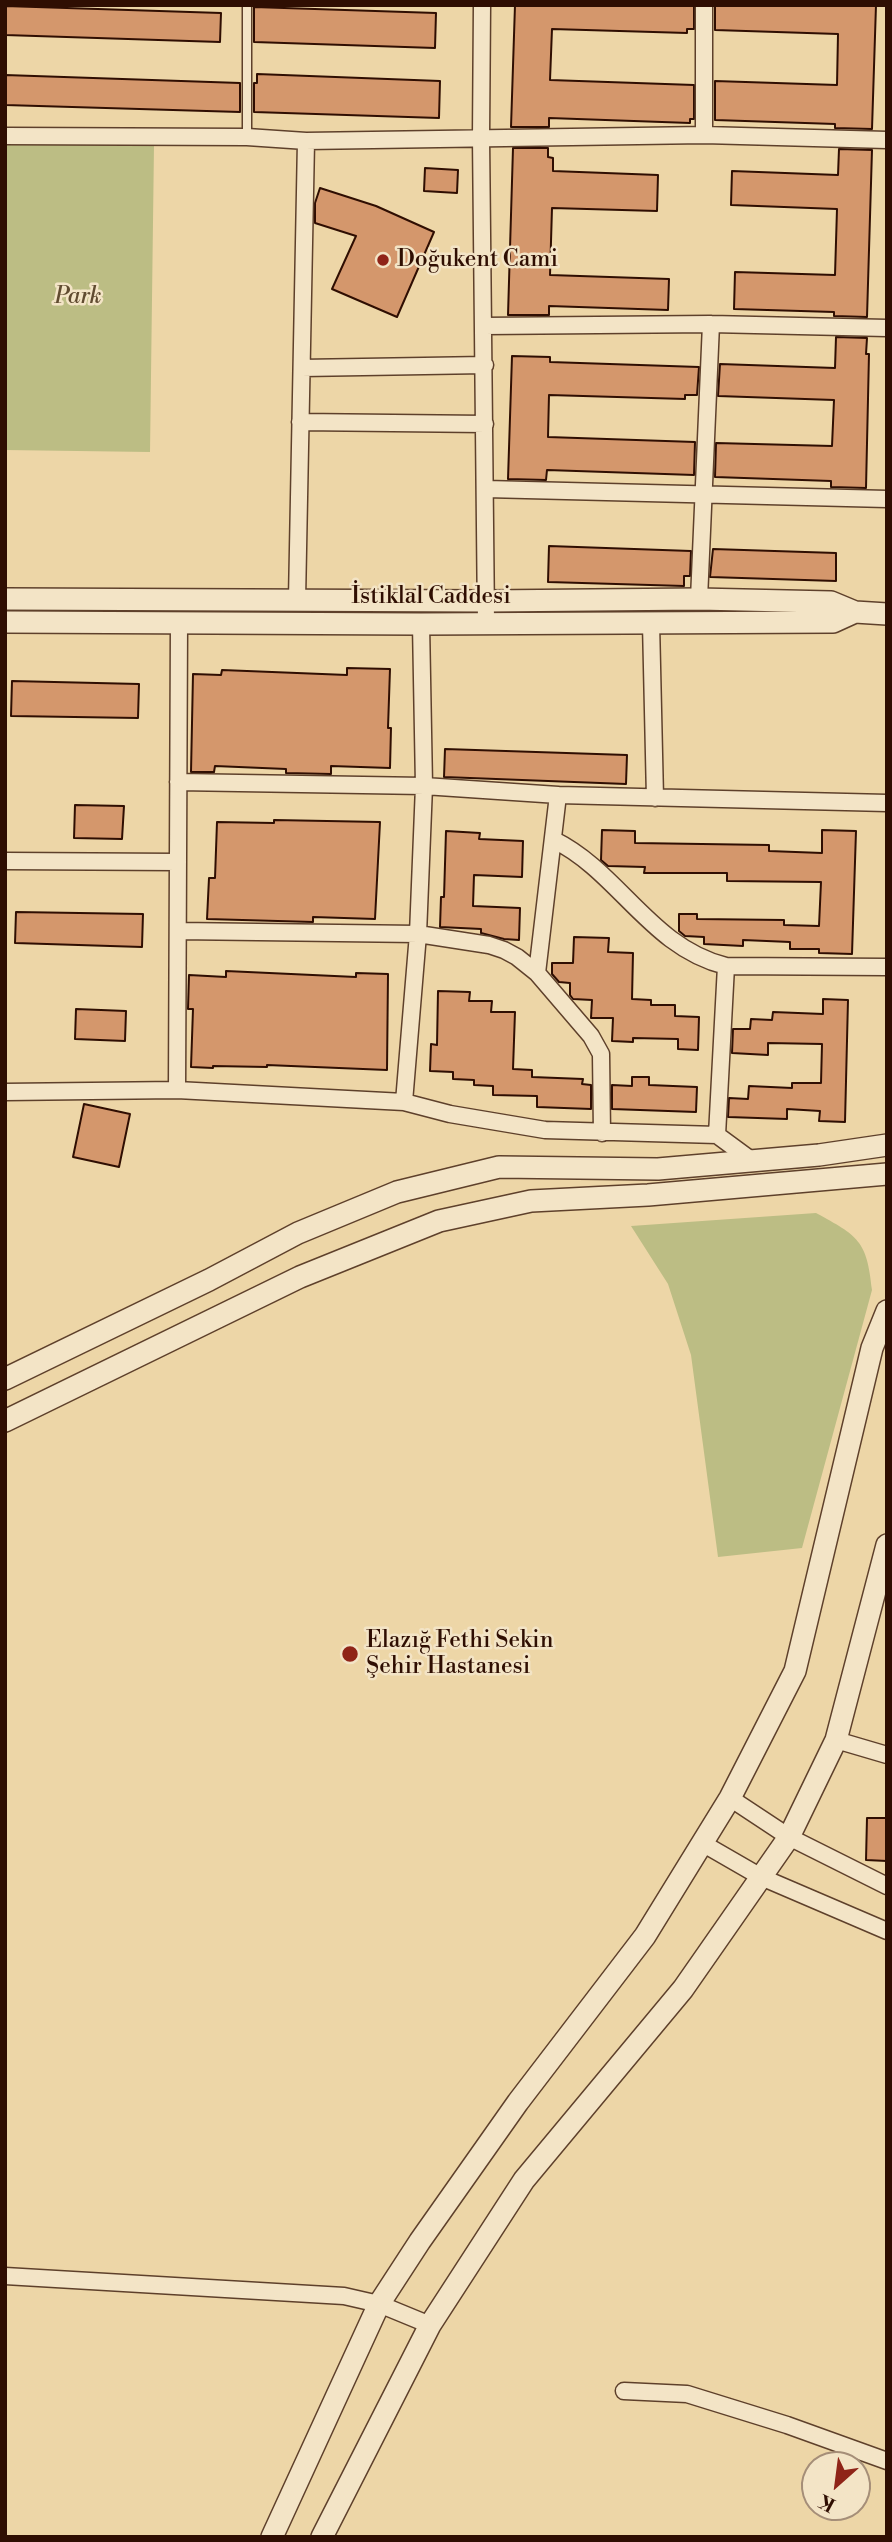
<!DOCTYPE html>
<meta charset="utf-8">
<style>
body{margin:0}
#map{position:relative;width:892px;height:2542px;overflow:hidden;background:#edd6a7;font-family:"Libre Bodoni",serif}
canvas{display:block}
.frame{position:absolute;inset:0;border:7px solid #2f0e02;pointer-events:none}
.north{position:absolute;left:801px;top:2451px;width:70px;height:70px;box-sizing:border-box;background:#f3e4c6;border:2px solid #a58e78;border-radius:50%;rotate:208deg;font-size:19px;font-weight:700;line-height:28px;text-align:center;color:#2f0e02}
.north::after{content:'';display:block;margin:auto;width:24px;height:32px;background:#8f2418;clip-path:polygon(50% 0,100% 100%,50% 72%,0 100%)}
</style>
<div id="map">
<canvas width="892" height="2542"></canvas>
<div class="frame"></div>
<div class="north">K</div>
</div>
<script>
const ctx = document.querySelector('canvas').getContext('2d');
ctx.lineJoin = 'round';
function paint(path, color) { ctx.fillStyle = color; ctx.fill(path, 'evenodd'); }
function strokePath(path, color, width, dash) { ctx.strokeStyle = color; ctx.lineWidth = width; ctx.lineCap = dash ? 'butt' : 'round'; ctx.setLineDash(dash || []); ctx.stroke(path); }
function write(font, color, halo, rows, align = 'center') {
  ctx.font = font + ' "Libre Bodoni",serif'; ctx.lineWidth = 5; ctx.setLineDash([]); ctx.textBaseline = 'middle'; ctx.strokeStyle = halo; ctx.fillStyle = color; for (const [text, x, y, turn = 0] of rows) {
    ctx.save(); ctx.translate(x, y); ctx.rotate((+turn || 0) * Math.PI / 180); ctx.textAlign = isNaN(turn) ? turn : align; if (halo) ctx.strokeText(text, 0, 0); ctx.fillText(text, 0, 0); ctx.restore();
  }
}
const green = new Path2D(`
 M5 142 154 145 150 452 5 450Z
 M816 1213C858 1236 867 1240 872 1290L802 1548 718 1557 691 1355 668 1284 631 1226Z`);
const building = new Path2D(`
 M515 5H694V29H687V33L552 29 550 80 694 85V119H690V123L549 118V127H511Z
 M715 5H876L872 129 835 128V124L715 120V81L837 85 838 34 715 30Z
 M5 6 221 13 220 42 5 35Z
 M254 7 436 13 435 48 254 42Z
 M257 74 440 81 439 118 254 112V83H257Z
 M5 75 240 83V112L5 105Z
 M513 148H548V157L553 158V171L658 175 657 211 552 208 550 275 669 279 668 310 549 306V315H508Z
 M839 149 872 150 867 317 834 316V312L734 309 735 272 835 275 837 209 731 205 732 171 838 175Z
 M425 168 458 170 457 193 424 191Z
 M320 188 376 206 434 232 397 317 332 289 356 236 315 223V203Z
 M836 337 867 338 866 354H869L866 488 831 487V481L715 477 716 443 832 446 834 400 718 396 720 364 835 368Z
 M512 356 550 357V362L699 367 697 395H685V399L549 395 548 437 695 442 694 475 547 470 546 480 508 479Z
 M549 546 691 551 690 576H684V586L548 582Z
 M713 549 836 553V581L710 577Z
 M347 668 390 669 388 728H391L390 768 331 766V774L286 773V769L215 766 214 772H191L193 674 221 675 222 670 347 675Z
 M12 681 139 684 138 718 11 716Z
 M445 749 627 755 626 784 444 777Z
 M75 805 124 806 122 839 74 838Z
 M274 820 380 822 375 919 313 917V922L207 919 209 878H215L217 822 274 823Z
 M602 830 635 831V843L769 845V851L822 853V830L856 831 852 954 819 953V949H790V942L743 940V946L704 944V937L685 936 679 931V914H697V919L784 920V925L819 926 821 882 727 881V873H644L645 867 608 866 601 860Z
 M446 831 480 833 479 839 523 841 522 877 474 875 473 906 520 908 519 940 504 939 481 933V929L440 927 441 897H444Z
 M16 912 143 914 142 947 15 943Z
 M574 937 609 938 608 952 633 953 632 999 651 1000V1005H675V1016L699 1017 698 1050 678 1049V1039L633 1038V1042L612 1041 613 1018H591L592 1000 573 999 570 995V983L559 982 552 974V963H573Z
 M226 971 356 977V973L388 974 387 1070 267 1065V1067L213 1066V1068L191 1067 193 1009H188L189 975 226 977Z
 M438 991 470 992 469 1001H492L491 1012H515L513 1069 532 1070V1077L583 1079 582 1084 591 1085V1109L537 1107V1096L493 1095V1086L474 1085V1080L453 1079V1072L430 1071 431 1044 437 1045Z
 M823 999 848 1000 845 1122 819 1121 820 1111 787 1109V1119L728 1117 729 1098 748 1099 749 1086 792 1088V1083H821L822 1044 768 1043V1055L732 1053 733 1029H750L751 1019 772 1020 773 1012 823 1014Z
 M76 1009 126 1011 125 1041 75 1039Z
 M632 1077H649V1085L697 1087 696 1112 612 1109V1085L632 1086Z
 M84 1104 130 1114 119 1167 73 1157Z
 M867 1818H887V1861L866 1860Z`);
const service = new Path2D(`
 M247 137V5`);
const minor = new Path2D(`
 M482 5 481 137 486 623
 M704 5V135
 M5 136 247 137 306 141 704 135 887 140
 M484 326 711 324 887 328
 M302 368 485 365
 M300 422 485 424
 M486 489 887 499
 M699 599 711 324
 M297 600 306 141
 M651 623 655 798
 M178 782 424 786 558 795 887 803
 M558 795 537 973 591 1036 601 1054 602 1133
 M554 840C619 872 651 948 726 966L887 967
 M5 861 178 862
 M178 931 418 934 489 945 504 950 517 957 537 973
 M177 1090 179 623
 M5 1092 177 1090 404 1102 450 1114 545 1130 717 1135 751 1160
 M404 1102 418 934 424 786 421 624
 M717 1135 726 966
 M836 1740 887 1755
 M730 1798 789 1837 887 1886
 M702 1843 761 1877 887 1931
 M5 2276 344 2296 379 2304 430 2325
 M624 2391 687 2394 787 2425 887 2461`);
const tertiary = new Path2D(`
 M5 599 487 601 699 599 831 602 855 612 887 614
 M5 622 421 624 833 622 855 612
 M5 1379 209 1280 298 1233 397 1192 499 1167 658 1169 819 1155 887 1145
 M5 1421 300 1277 439 1221 531 1201 648 1195 887 1174
 M272 2537 379 2304 420 2241 518 2102 645 1936 730 1798 795 1671 872 1348 887 1311
 M322 2537 430 2325 524 2180 683 1989 789 1837 836 1740 887 1545`);
const markers = [
 [383,260,7,"#8f2418"],
 [350,1654,9,"#8f2418"]
];
const poiNames = [
 ["Doğukent Cami",397,260],
 ["Elazığ Fethi Sekin",366,1641],
 ["Şehir Hastanesi",366,1667]
];
const parkNames = [
 ["Park",78,297]
];
const streetNames = [
 ["İstiklal Caddesi",431,597]
];
paint(green, '#bcbd84');
paint(building, '#d4976c');
strokePath(building, '#2f0e02', 2);
strokePath(service, '#5e402b', 11);
strokePath(minor, '#5e402b', 19);
strokePath(tertiary, '#5e402b', 24);
strokePath(service, '#f3e4c6', 8);
strokePath(minor, '#f3e4c6', 16);
strokePath(tertiary, '#f3e4c6', 21);
for (const [x, y, r, color] of markers) { const dot = new Path2D(); dot.arc(x, y, r, 0, 2 * Math.PI); ctx.fillStyle = color; ctx.fill(dot); strokePath(dot, '#f3e4c6', 2.5); }
write('23px', '#2f0e02', '#f3e4c6', poiNames, 'left');
write('italic 23px', '#604b30', '#f3e4c6', parkNames);
write('23px', '#2f0e02', '#f3e4c6', streetNames);
</script>
